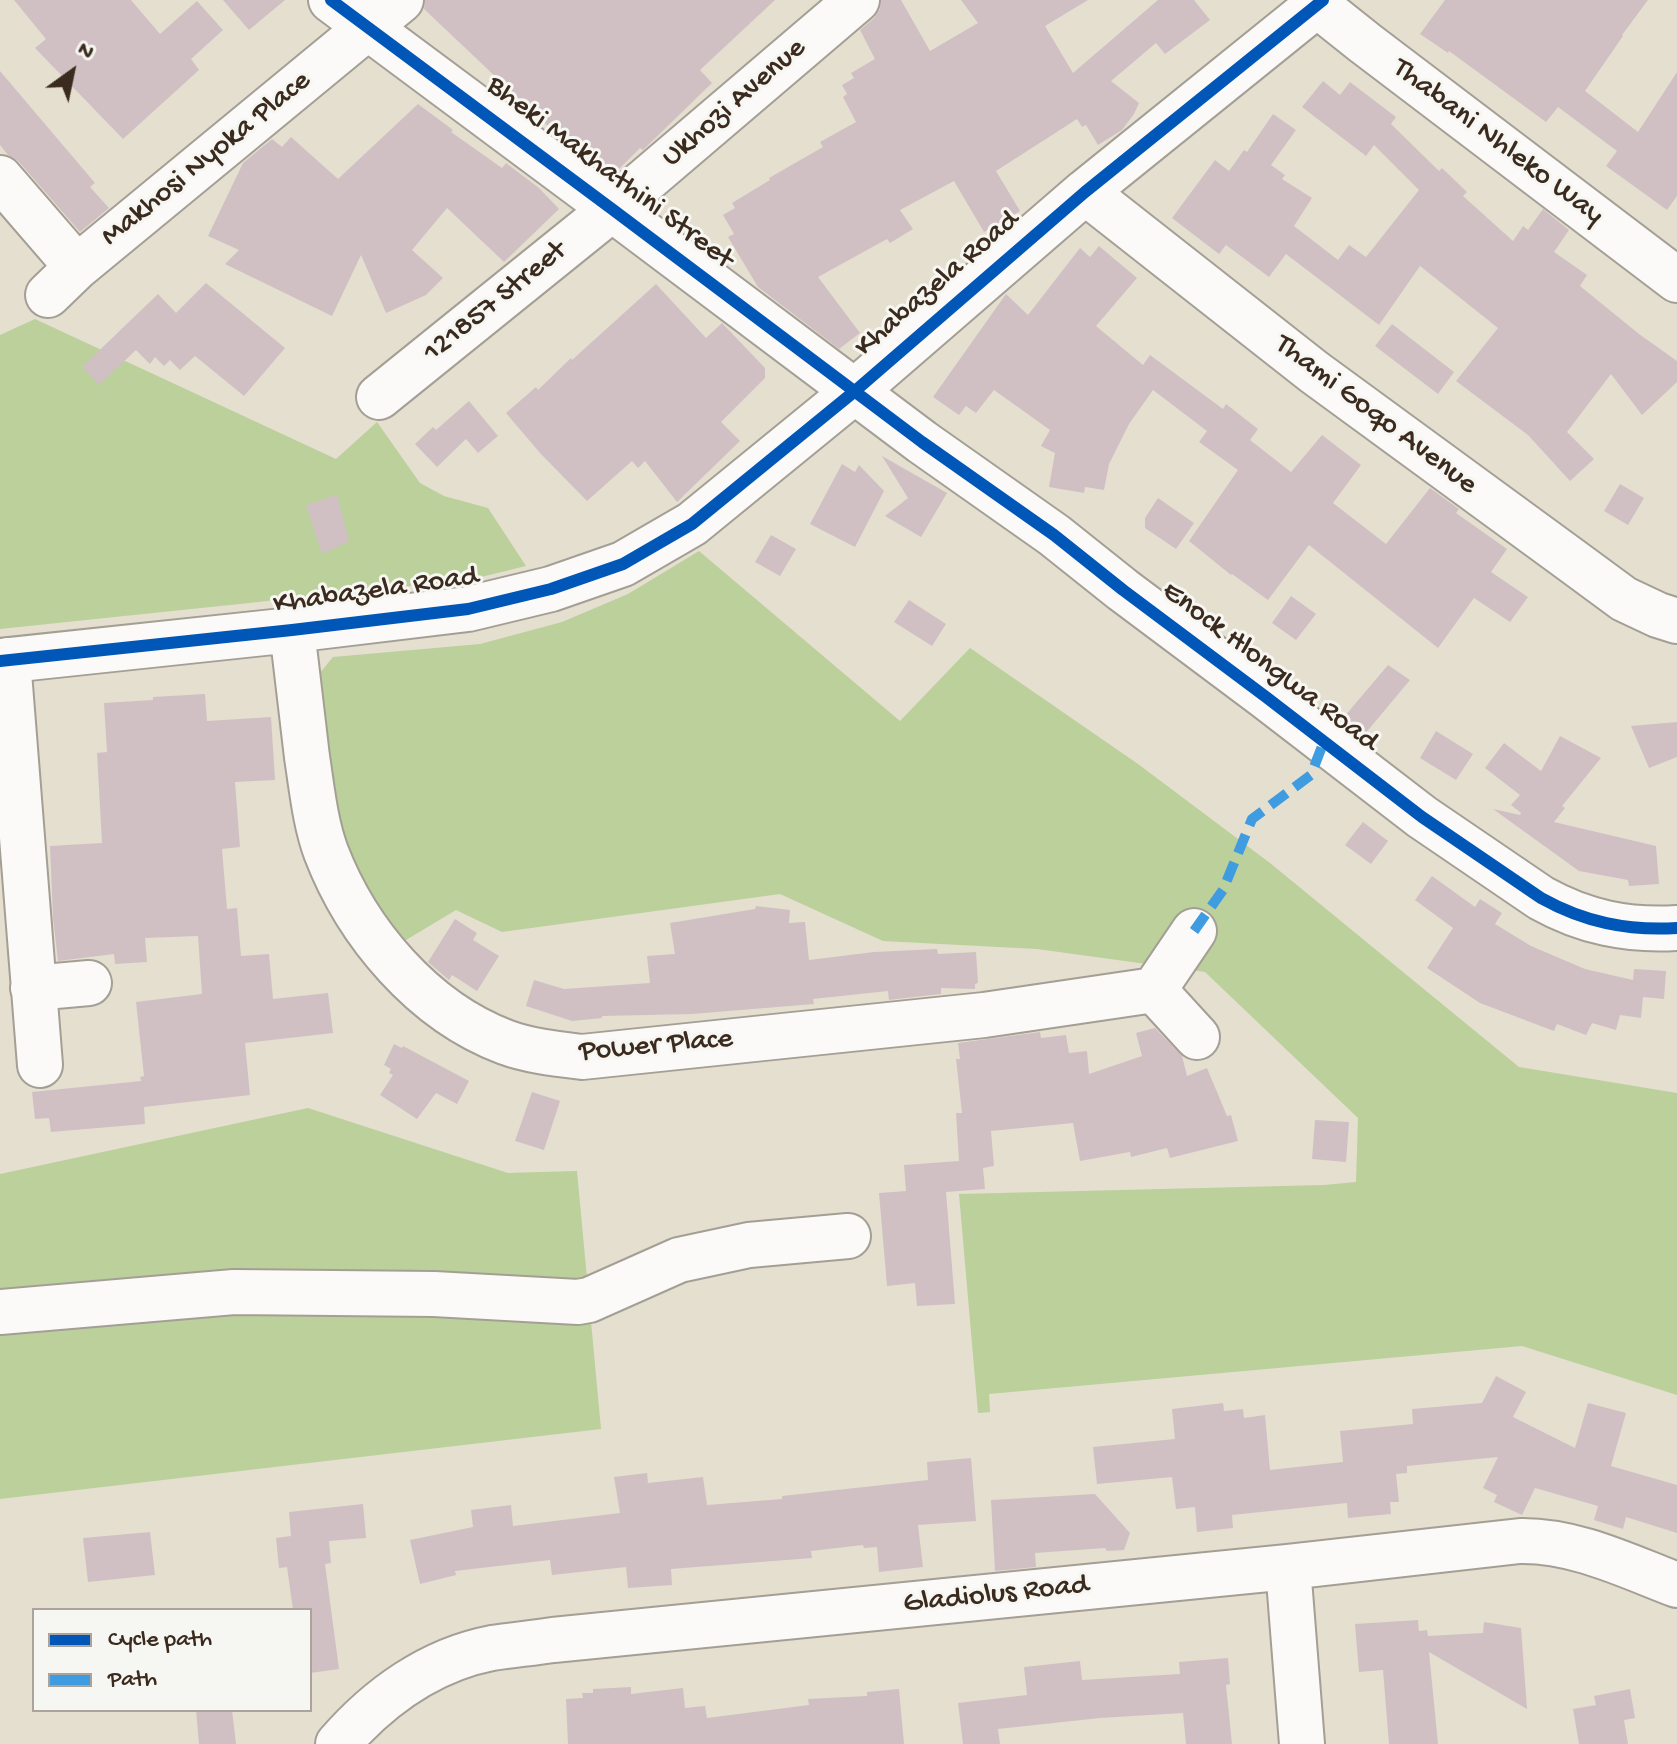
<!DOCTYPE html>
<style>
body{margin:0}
#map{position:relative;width:1677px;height:1744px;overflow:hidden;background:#e5dfd0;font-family:"Gochi Hand",sans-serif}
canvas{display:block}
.legend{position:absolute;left:32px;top:1608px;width:280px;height:104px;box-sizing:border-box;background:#f6f6f2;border:2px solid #aba49d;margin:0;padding:10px 14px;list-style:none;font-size:24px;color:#3b2a1e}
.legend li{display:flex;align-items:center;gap:16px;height:40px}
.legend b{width:40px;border:2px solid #aba49d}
.north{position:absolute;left:32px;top:32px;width:80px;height:80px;-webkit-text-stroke:6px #f6f6f2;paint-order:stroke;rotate:33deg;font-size:22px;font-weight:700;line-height:32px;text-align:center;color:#3b2a1e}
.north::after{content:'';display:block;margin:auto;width:28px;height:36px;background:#3b2a1e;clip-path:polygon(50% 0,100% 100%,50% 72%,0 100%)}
</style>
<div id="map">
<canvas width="1677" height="1744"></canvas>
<ul class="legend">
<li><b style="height:10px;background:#0057b8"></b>Cycle path</li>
<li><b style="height:10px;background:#3f9ce0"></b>Path</li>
</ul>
<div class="north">N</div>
</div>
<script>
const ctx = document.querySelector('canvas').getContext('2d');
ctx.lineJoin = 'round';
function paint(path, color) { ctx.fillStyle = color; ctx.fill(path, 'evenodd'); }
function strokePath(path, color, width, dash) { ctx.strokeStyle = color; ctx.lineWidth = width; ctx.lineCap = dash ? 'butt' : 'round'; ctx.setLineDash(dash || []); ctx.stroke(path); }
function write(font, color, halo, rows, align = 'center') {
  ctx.font = font + ' "Gochi Hand",sans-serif'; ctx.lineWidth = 6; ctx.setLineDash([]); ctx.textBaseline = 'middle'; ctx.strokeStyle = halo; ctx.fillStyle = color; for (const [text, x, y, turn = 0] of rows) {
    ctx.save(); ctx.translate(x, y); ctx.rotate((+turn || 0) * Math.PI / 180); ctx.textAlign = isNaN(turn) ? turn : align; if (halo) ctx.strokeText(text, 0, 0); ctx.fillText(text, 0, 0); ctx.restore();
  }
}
const green = new Path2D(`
 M35 319 336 459 377 422 420 483 444 496 488 508 526 566 469 580 0 629V335Z
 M699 551 900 721 970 648 1138 764 1270 863 1519 1067 1677 1093V1395L1522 1346 989 1394 990 1412 978 1413 959 1194 1324 1185 1356 1182 1358 1118 1205 972 1037 949 883 941 780 894 502 932 456 910 391 949 353 887 310 685 333 657 480 644 562 622 628 594Z
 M308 1108 508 1173 577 1171 601 1429 0 1499V1174Z`);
const building = new Path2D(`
 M14 0H131L160 34 197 1 223 30 191 59 199 70 123 139 35 48 46 39Z
 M223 0H285L249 30Z
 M425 0H775L700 70 712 83 643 150 640 148 611 177 588 160 556 128 553 131 424 9Z
 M881 0H901L930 51 978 23 961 0H1088L1045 26 1073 73 1158 0H1194L1210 20 1165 54 1156 43 1111 81 1139 103 1134 114 1122 130 1098 145 1086 125 1082 127 1077 119 996 171 1020 211 984 232 954 181 900 210 913 229 890 243 887 239 818 277 860 333 839 349 758 287 728 237 734 234 723 215 735 208 732 203 770 180 769 178 823 147 820 142 856 122 843 97 847 94 842 85 854 78 851 73 875 59 860 30 874 18 880 9Z
 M1445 0H1648L1622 35 1623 36 1585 91 1638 132 1677 72V196L1667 210 1606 166 1617 151 1558 107 1546 122 1449 51 1448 53 1420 34Z
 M0 71 95 183 90 187 109 208 80 232 19 162 8 155 0 145Z
 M1323 81 1340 95 1350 82 1396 117 1391 124 1439 171 1442 168 1467 192 1463 196 1513 241 1523 226 1528 230 1543 209 1569 230 1554 252 1587 275 1580 286 1639 334 1677 361V382L1642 415 1611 374 1567 432 1594 459 1570 481 1528 435 1456 381 1498 328 1420 266 1379 325 1286 254 1269 277 1226 245 1219 254 1172 218 1215 160 1229 171 1244 150 1247 152 1273 114 1296 130 1271 165 1285 175 1282 179 1312 198 1294 226 1338 260 1349 245 1366 257 1419 190 1374 145 1366 156 1302 107Z
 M418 104 453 130 451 132 502 168 506 163 539 188 559 209 504 262 447 208 412 250 443 278 426 295 386 313 361 255 332 316 225 264 239 250 208 236 243 163 272 139 282 147 291 137 338 179Z
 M1099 246 1137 278 1096 326 1143 365 1150 355 1223 409 1226 404 1258 429 1250 440 1291 472 1322 435 1361 465 1333 503 1386 544 1430 488 1459 509 1456 513 1507 549 1491 572 1528 597 1510 622 1474 598 1438 648 1309 545 1268 600 1232 574 1231 575 1189 541 1238 470 1199 442 1207 431 1153 390 1129 424 1109 464 1104 490 1085 487 1084 493 1049 487 1055 453 1041 446 1050 430 994 390 976 413 966 406 959 415 933 397 1006 294 1028 315 1080 248 1090 257Z
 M206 283 285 348 244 396 195 356 180 370 170 360 164 366 155 357 150 364 136 350 99 385 82 367 158 294 176 313Z
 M656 284 706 338 722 323 765 368V378L721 422 740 441 677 502 645 461 638 468 632 461 587 501 540 453 506 413 536 387 538 390 571 358 572 360Z
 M1392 324 1454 372 1438 394 1375 346Z
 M469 401 498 436 478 453 466 439 437 467 415 444 433 427 436 430Z
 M882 456 947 493 921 537 885 516 908 498Z
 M842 464 855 472 859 465 884 491 855 547 810 524Z
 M1620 484 1644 498 1628 525 1604 511Z
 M337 495 349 541 322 554 306 505Z
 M1158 498 1194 523 1176 549 1145 528V518Z
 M771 535 796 549 780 576 755 562Z
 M1291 596 1316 614 1296 640 1272 623Z
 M909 600 946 624 932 646 894 622Z
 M1388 665 1410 680 1364 735 1344 717Z
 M205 694 207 721 271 717 275 780 235 782 240 847 222 849 227 909 237 908 241 956 269 954 273 999 328 993 333 1033 245 1043 250 1095 144 1107 145 1124 51 1132 49 1118 35 1119 32 1092 141 1081 140 1077 144 1076 136 1002 202 994 198 936 145 938 147 962 115 964 114 954 58 961 53 918 50 846 102 843 97 753 107 752 104 703 153 700V697Z
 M1677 722V757L1649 768 1631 726Z
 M1436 731 1473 754 1456 780 1420 758Z
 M1560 736 1601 758 1562 806 1565 808 1554 822 1656 846 1659 884 1629 886 1628 880 1579 871 1493 809 1520 815 1521 813 1511 805 1520 795 1485 768 1504 743 1541 771Z
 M1363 822 1388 841 1371 864 1345 845Z
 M1432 876 1475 907 1480 899 1502 913 1495 924 1531 946 1585 969 1633 980 1634 969 1666 971 1664 999 1643 997 1641 1018 1620 1015 1616 1030 1592 1023 1586 1035 1557 1024 1554 1031 1480 1003 1427 968 1453 928 1415 900Z
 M756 906 790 910 789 923 805 922 809 960 874 952 937 949 938 954 976 952 978 983 975 984V989L941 988V994L897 999 889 1000 888 991 813 999 814 1004 692 1014 602 1016V1018L572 1021 526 1006 534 980 564 989 650 983 647 956 675 954 670 923 755 909Z
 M455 919 477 933 473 940 499 956 477 991 452 975 449 980 428 962Z
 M1155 1028 1182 1056 1187 1076 1207 1068 1227 1116 1231 1115 1238 1141 1170 1158 1167 1148 1131 1157 1130 1152 1080 1161 1073 1123 991 1131 994 1166 983 1168 985 1189 946 1192 955 1304 917 1306 915 1283 887 1286 879 1193 906 1191 904 1165 959 1161 956 1113H962L956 1059H960L958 1043 1040 1032 1041 1038 1066 1035 1069 1053 1087 1051 1089 1074 1142 1056 1136 1033Z
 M394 1044 402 1048 403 1046 469 1081 457 1104 436 1093 417 1119 380 1095 393 1075 389 1073 391 1069 384 1065Z
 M532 1092 560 1101 544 1150 515 1141Z
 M1315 1120 1349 1122 1346 1162 1312 1159Z
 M1496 1376 1526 1392 1513 1417 1575 1448 1588 1403 1626 1413 1611 1466 1677 1485V1533L1626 1517 1623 1529 1594 1520 1598 1506 1535 1488 1522 1515 1494 1502 1497 1495 1483 1488 1498 1457 1407 1466V1473L1396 1474 1399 1502H1390L1391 1514 1348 1518 1347 1503 1232 1515 1233 1528 1197 1532 1195 1507 1176 1509 1172 1477 1097 1484 1093 1447 1175 1439 1172 1409 1223 1403 1224 1411 1243 1409 1244 1418 1265 1415 1270 1470 1343 1462 1340 1431 1413 1424 1412 1409 1482 1403Z
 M971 1458 976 1521 918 1525 923 1567 879 1572 877 1547 864 1548 863 1545 811 1551 812 1558 671 1569 672 1585 628 1588 626 1567 552 1575 550 1560 455 1571 456 1575 420 1584 410 1540 473 1527 471 1510 511 1505 513 1526 620 1513 614 1477 647 1473 648 1483 703 1477 707 1505 782 1499V1496L928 1480 927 1462Z
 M1095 1494 1130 1533 1124 1550 1107 1551 1105 1548 1035 1553 1036 1567 995 1571 991 1500Z
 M363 1504 366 1538 329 1541 331 1563 325 1564 339 1669 310 1673V1610H293L287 1567 279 1568 276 1538 291 1536 289 1512Z
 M150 1532 155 1575 88 1582 83 1538Z
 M1418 1620 1419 1631 1427 1630 1428 1636 1483 1633 1484 1622 1521 1628 1527 1709 1429 1652 1438 1744H1389L1383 1670 1359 1672 1355 1624Z
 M1228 1658 1230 1684 1226 1685 1232 1744H1186L1183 1713 1100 1718 998 1729 1000 1744H963L958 1703 1027 1695 1024 1667 1080 1661 1082 1680 1180 1674 1179 1662Z
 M631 1687V1694L683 1688 685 1708 705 1706 707 1718 809 1705 808 1699 867 1696V1692L899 1689 904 1744H568L566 1699 583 1698 582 1693H593V1689Z
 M1630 1689 1635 1718 1624 1720 1628 1744H1579L1573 1709 1596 1705 1594 1696Z
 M196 1710H232L236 1744H199Z`);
const minor = new Path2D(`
 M331 0 612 209 922 442 1054 535 1123 590 1266 697 1422 817 1541 898C1584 922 1627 931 1677 928
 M1311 0 1365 43 1677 280
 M0 178 77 267
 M1085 192 1314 372 1571 560 1624 599 1658 615 1677 621
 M48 295 77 267 401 0
 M379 397 612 209 857 0
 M292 630C297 673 302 715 307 757 312 789 315 822 326 852 357 933 423 1011 505 1042 529 1051 557 1054 582 1057L984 1015 1154 990 1194 931
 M8 660 40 1065
 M0 661 292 630 468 609 551 589 623 564 692 524 855 391 1085 192 1323 0
 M33 988 89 983
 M1154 990 1197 1037
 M0 1312 234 1292 434 1294 578 1302 589 1300 679 1260 749 1245 848 1236
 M1288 1567 1302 1744
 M338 1744C378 1698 430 1660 492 1648 512 1645 533 1643 553 1640L1288 1567 1520 1541C1575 1540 1627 1566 1677 1585`);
const quiet = new Path2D(`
 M1194 931 1223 890 1252 819 1311 775 1324 741`);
const cycleway = new Path2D(`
 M331 0 612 209 922 442 1054 535 1123 590 1266 697 1422 817 1541 898C1584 922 1627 931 1677 928
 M0 661 292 630 468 609 551 589 623 564 692 524 855 391 1085 192 1323 0`);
const streetNames = [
 ["Ukhozi Avenue",735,104,-41],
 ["Thabani Nhleko Way",1497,143,37],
 ["Makhosi Nyoka Place",207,160,-39],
 ["Bheki Makhathini Street",609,174,37],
 ["Khabazela Road",938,285,-41],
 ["121857 Street",496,303,-39],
 ["Thami Goqo Avenue",1375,416,37],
 ["Khabazela Road",376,592,-8],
 ["Enock Hlongwa Road",1269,668,37],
 ["Power Place",656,1047,-5],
 ["Gladiolus Road",996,1596,-6]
];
paint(green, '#bbd09b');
paint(building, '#d0c0c4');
strokePath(minor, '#a49f95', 48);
strokePath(minor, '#fbfaf8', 44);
strokePath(quiet, '#3f9ce0', 10, [20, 10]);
strokePath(cycleway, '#0057b8', 12);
write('30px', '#3b2a1e', '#f6f6f2', streetNames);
</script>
